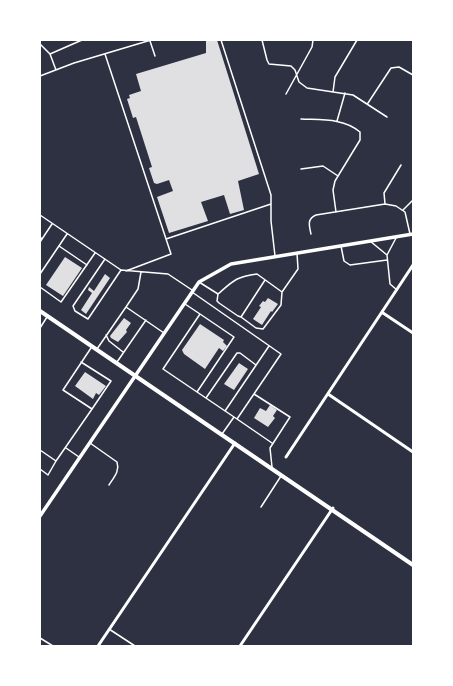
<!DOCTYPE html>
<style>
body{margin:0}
#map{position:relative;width:453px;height:686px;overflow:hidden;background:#2d3142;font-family:"IBM Plex Sans",sans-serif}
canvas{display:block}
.frame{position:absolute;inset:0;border:41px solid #fff;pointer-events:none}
</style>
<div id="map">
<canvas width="453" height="686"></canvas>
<div class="frame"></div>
</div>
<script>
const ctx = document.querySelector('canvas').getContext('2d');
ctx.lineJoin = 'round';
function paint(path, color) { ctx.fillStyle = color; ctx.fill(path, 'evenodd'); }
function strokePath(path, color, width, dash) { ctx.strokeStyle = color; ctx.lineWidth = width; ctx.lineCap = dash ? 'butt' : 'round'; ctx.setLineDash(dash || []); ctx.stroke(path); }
const building = new Path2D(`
 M206 40H217L259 174 238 181 244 210 230 214 224 195 201 202 208 221 169 233 157 197 173 191 169 180 157 184 154 183 149 168 152 167 136 117 133 118 127 99 130 98 129 95 141 91 136 74 206 53Z
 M65 257 82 268 63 296 46 285Z
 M105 274 110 278 86 314 81 310 92 293 88 290 89 287 94 291Z
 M268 298 278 304 272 312 271 311 262 325 253 319 261 307 259 306 263 301 265 302Z
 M124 318 131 323 126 330 127 332 118 342 111 338 110 336Z
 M200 324 224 340 223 342 227 346 223 351 219 348 205 369 184 354 182 350Z
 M239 363 248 369 234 390 224 384Z
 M85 372 106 386 99 395 96 393 93 399 75 386Z
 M270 405 277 410 273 416 275 418 268 427 254 418 260 408 266 411Z`);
const service = new Path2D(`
 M221 40 271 195V221L275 256
 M262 40 267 60 269 64 291 66 295 70 299 82 307 88 353 95 387 117
 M150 41 155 56
 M40 44 50 54 56 70
 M50 54 82 40
 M105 54 171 254 126 271
 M40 76 74 63 151 40
 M333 92 335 77 357 40
 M286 94 312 47 313 40
 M368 103 391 68 399 67 413 75
 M301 119C321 120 344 118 360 132V140L335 181 333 190 336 212
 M337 121 345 93
 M301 169 323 166 338 176
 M385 204 384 193 401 165
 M403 210 413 200
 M40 215 121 270 168 274 192 290
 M311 234C309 225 307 219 316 215L385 204 396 206 405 212 410 234
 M40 237 42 239 52 224
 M166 239 271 204
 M370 241 387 255 396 238
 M40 242 42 239
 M59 246 87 265
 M341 246 344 261 350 265 387 260
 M387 255 390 284 397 290
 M105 259 73 306 75 311 88 319 121 270
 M40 274 67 234
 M199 282 218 294C234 280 236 277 257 274L282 292 298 269 297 253
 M40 287 61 302 95 253
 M192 292 281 354 237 419 234 417 222 434
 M218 294 217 301 219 303 238 316 241 317 265 280
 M185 304 200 314
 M126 307 138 289 141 272
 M241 317 256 328 263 329 281 305 282 292
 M40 328 47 317
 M106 335 109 341 123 352
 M97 349 126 307 164 333
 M81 362 111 381 92 409
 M117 362 146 320
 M197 392 234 337 200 314 163 369 234 417
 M254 394 290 417 270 448 272 467
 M206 398 237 353H240L256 365
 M225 411 269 346
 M237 419 272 443
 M90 443 117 462C120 471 114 477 109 485
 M66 448 79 457
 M40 450 56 461 92 409 63 390 91 348
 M40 469 48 475 56 461
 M261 507 281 476
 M109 629 135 646
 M40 638 53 646`);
const minor = new Path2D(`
 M383 313 413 333
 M328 394 413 452
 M286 457 413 265
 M98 646 235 443
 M240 646 333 508`);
const tertiary = new Path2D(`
 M40 516 199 282 231 264 413 234`);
const secondary = new Path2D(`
 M40 311 413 565`);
paint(building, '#e0e0e3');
strokePath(service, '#fff', 1.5);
strokePath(minor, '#fff', 3);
strokePath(tertiary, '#fff', 3.5);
strokePath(secondary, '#fff', 4);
</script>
